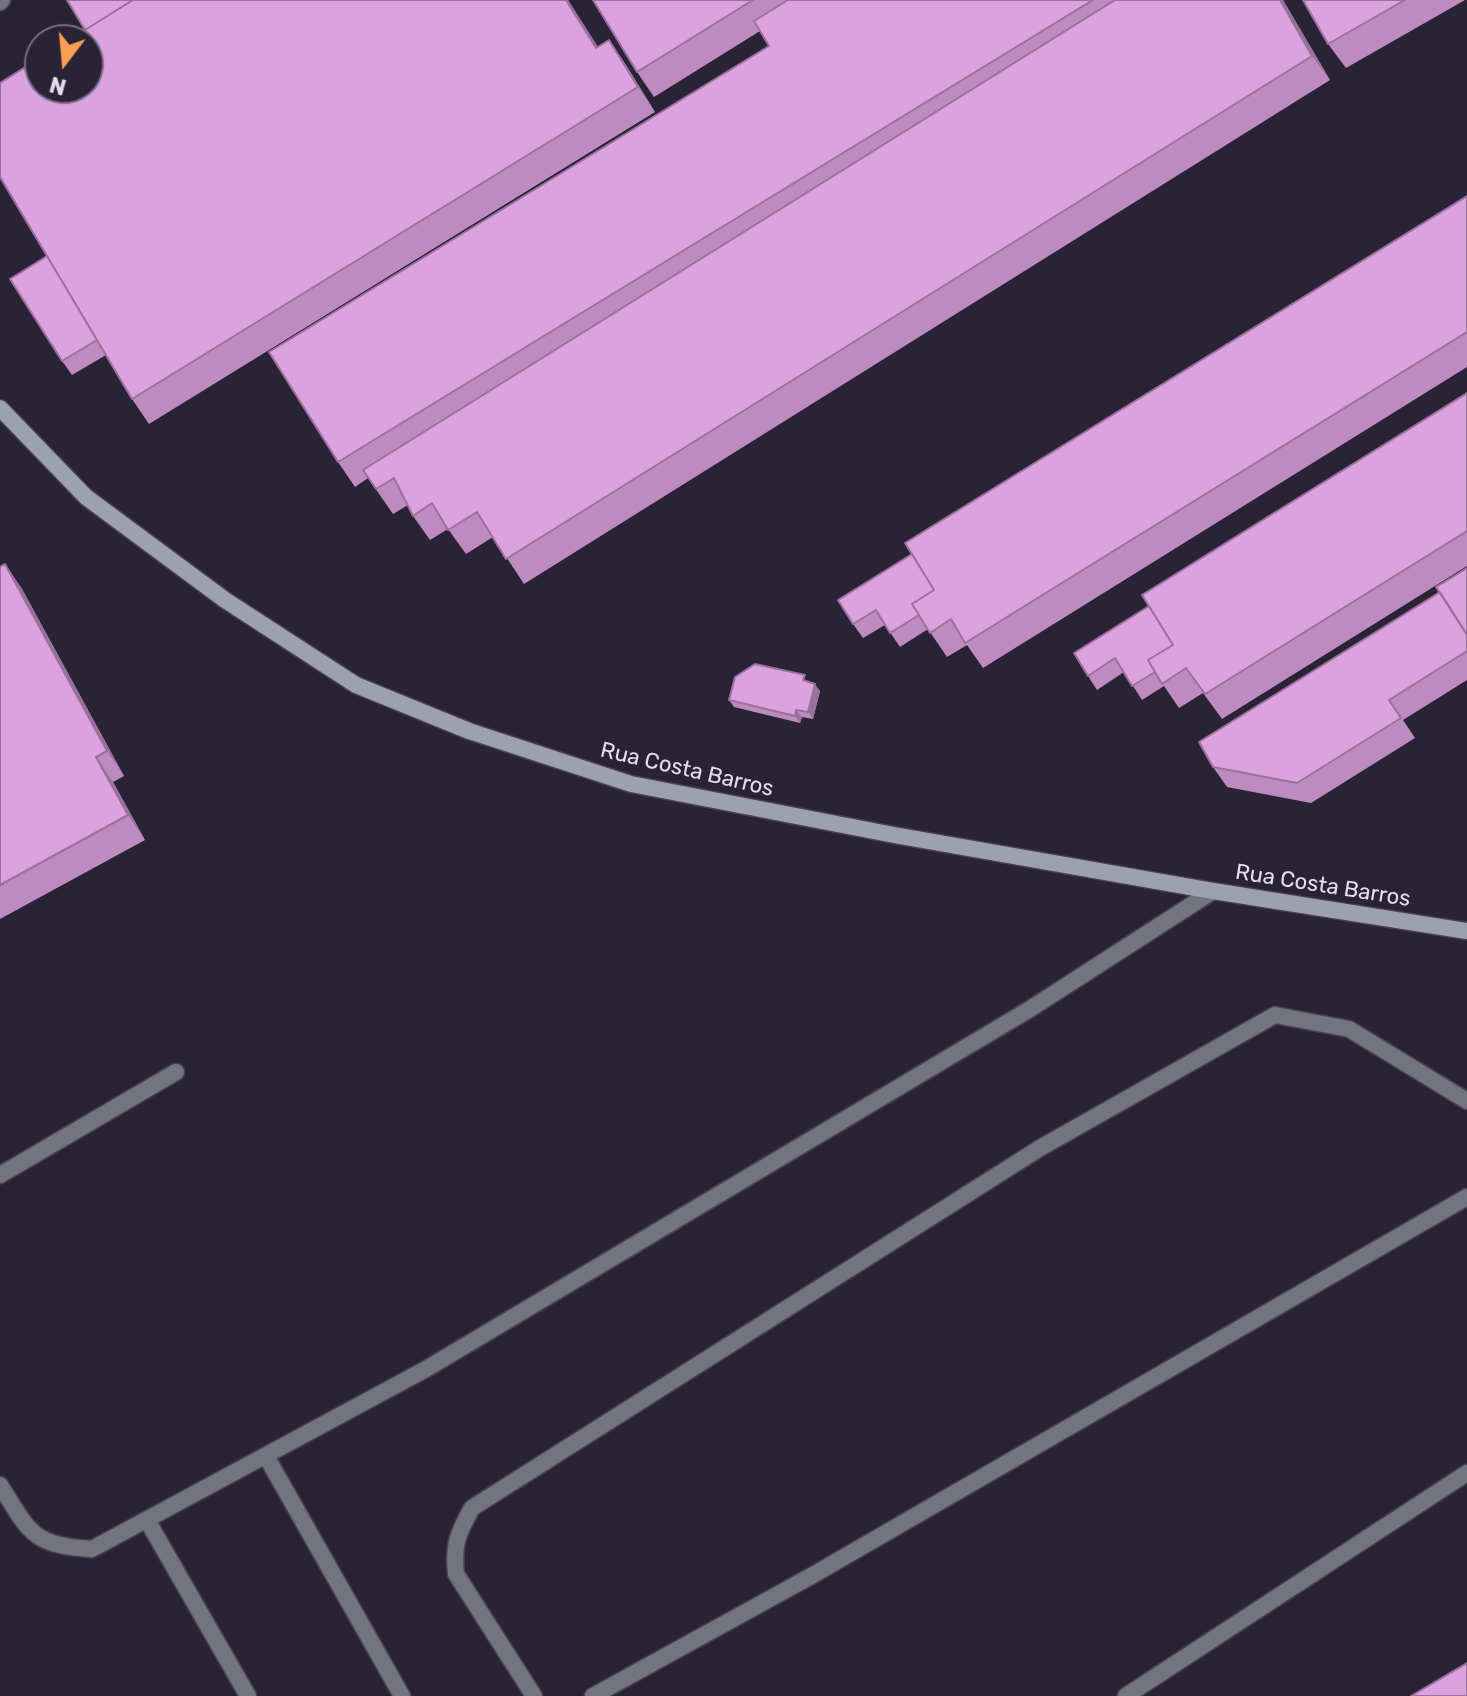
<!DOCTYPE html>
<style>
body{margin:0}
#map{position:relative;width:1467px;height:1696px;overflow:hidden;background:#2a2336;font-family:Rubik,sans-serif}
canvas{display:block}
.north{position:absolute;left:24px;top:24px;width:80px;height:80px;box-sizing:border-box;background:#2a2336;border:2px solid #746e7e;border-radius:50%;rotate:196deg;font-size:22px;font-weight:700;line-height:32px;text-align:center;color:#e3deeb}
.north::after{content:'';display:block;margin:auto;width:28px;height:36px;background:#fb9e51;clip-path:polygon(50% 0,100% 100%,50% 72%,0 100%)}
</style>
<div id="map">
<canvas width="1467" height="1696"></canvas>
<div class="north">N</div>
</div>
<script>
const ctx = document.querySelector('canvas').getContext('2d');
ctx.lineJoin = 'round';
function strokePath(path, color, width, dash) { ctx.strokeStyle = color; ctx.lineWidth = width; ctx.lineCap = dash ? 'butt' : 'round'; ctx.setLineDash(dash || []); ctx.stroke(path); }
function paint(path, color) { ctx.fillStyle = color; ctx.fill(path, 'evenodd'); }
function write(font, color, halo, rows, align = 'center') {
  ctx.font = font + ' Rubik,sans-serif'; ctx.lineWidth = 8; ctx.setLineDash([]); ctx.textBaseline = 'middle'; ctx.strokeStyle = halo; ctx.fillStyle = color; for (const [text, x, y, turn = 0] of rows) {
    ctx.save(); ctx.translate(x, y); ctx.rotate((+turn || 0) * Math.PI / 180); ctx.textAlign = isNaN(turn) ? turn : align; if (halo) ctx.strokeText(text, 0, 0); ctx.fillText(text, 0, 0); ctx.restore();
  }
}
const service = new Path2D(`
 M266 1456 402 1696
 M147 1520 248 1696`);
const minor = new Path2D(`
 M0 2 2 0
 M0 1175 176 1072
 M0 1485C30 1533 32 1545 92 1549L426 1369 1030 1009 1213 891
 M534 1696 456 1574C453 1544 458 1533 472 1508L1040 1148 1275 1015 1349 1029 1467 1101
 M593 1696 813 1575 1467 1197
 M1126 1696 1467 1473`);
const secondary = new Path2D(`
 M0 408 86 497 225 600 356 685 469 731 631 784 894 835 1213 891 1467 931`);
const wall = new Path2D(`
 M67 0H568L598 47 609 40 626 65 655 112 149 424 132 399 106 355 72 375 62 361 47 256 85 30Z
 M593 0H1283L1330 80 524 584 493 537 466 554 448 529 430 540 413 516 408 505 393 514 368 478 355 487 338 462 769 46 760 31 654 97 637 72Z
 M1303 0H1465L1346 68 1328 44Z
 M1467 196V367L983 668 967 645 947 657 928 629 900 647 885 625 863 638 853 624 912 554Z
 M1467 393V566L1222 719 1203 693 1179 708 1164 686 1142 700 1124 672 1097 690 1088 676 1149 606Z
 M5 564 22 589 124 776 113 782 145 840 0 919V567Z
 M1467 568V680L1403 720 1415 738 1311 803 1227 787 1213 767 1440 592Z
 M810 682 820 691 813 719 802 717 800 723 734 707 729 700Z`);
const shadedWall = new Path2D(`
 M566 0H568L614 73 596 48Z
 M1280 0H1283L1330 80 1312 56Z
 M609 40 626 65 655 112 638 87Z
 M5 564 22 589 124 776 107 751Z
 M815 684 820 691 813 719 808 712Z
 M796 710 802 717 800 723 795 716Z
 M96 757 113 782 145 840 128 815Z`);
const building = new Path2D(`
 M67 0H133L85 30Z
 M133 0H566L596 48 609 40 638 87 132 399 0 177V83L40 58V88H88V40H69Z
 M593 0H753L637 72Z
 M788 0H1093L338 462 269 352 769 46 754 21Z
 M1115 0H1280L1312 56 506 559 477 512 448 530 432 503 413 516 394 478 376 489 363 470Z
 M1303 0H1405L1328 44Z
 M1467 196V332L965 643 951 619 930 633 912 604 934 590 905 543Z
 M47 256 97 340 62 361 10 279Z
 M1467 393V531L1205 694 1186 668 1162 684 1148 660 1173 645 1142 595Z
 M912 554 934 590 912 604 919 615 890 633 876 610 853 624 838 600Z
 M5 564 107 751 96 757 128 815 0 885V567Z
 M1467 568V635L1436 587Z
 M1440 592 1467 635V651L1389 700 1401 718 1297 783 1213 767 1199 742Z
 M1149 606 1173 645 1148 660 1155 672 1132 686 1115 658 1088 676 1074 653Z
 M755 664 805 675 803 680 815 684 808 712 796 710 795 716 729 700 735 677Z
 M1467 1663V1696H1411Z`);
const streetNames = [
 ["Rua Costa Barros",687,770,13],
 ["Rua Costa Barros",1323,886,9]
];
strokePath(service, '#484153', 19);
strokePath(minor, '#484153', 19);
strokePath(secondary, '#484153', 19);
strokePath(service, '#72747e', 16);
strokePath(minor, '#72747e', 16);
strokePath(secondary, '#9da0b1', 16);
paint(wall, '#bd8bc0');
paint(shadedWall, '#9a719c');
paint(building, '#dca2df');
strokePath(building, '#9a719c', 2);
write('22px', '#e3deeb', '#2a2336', streetNames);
</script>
